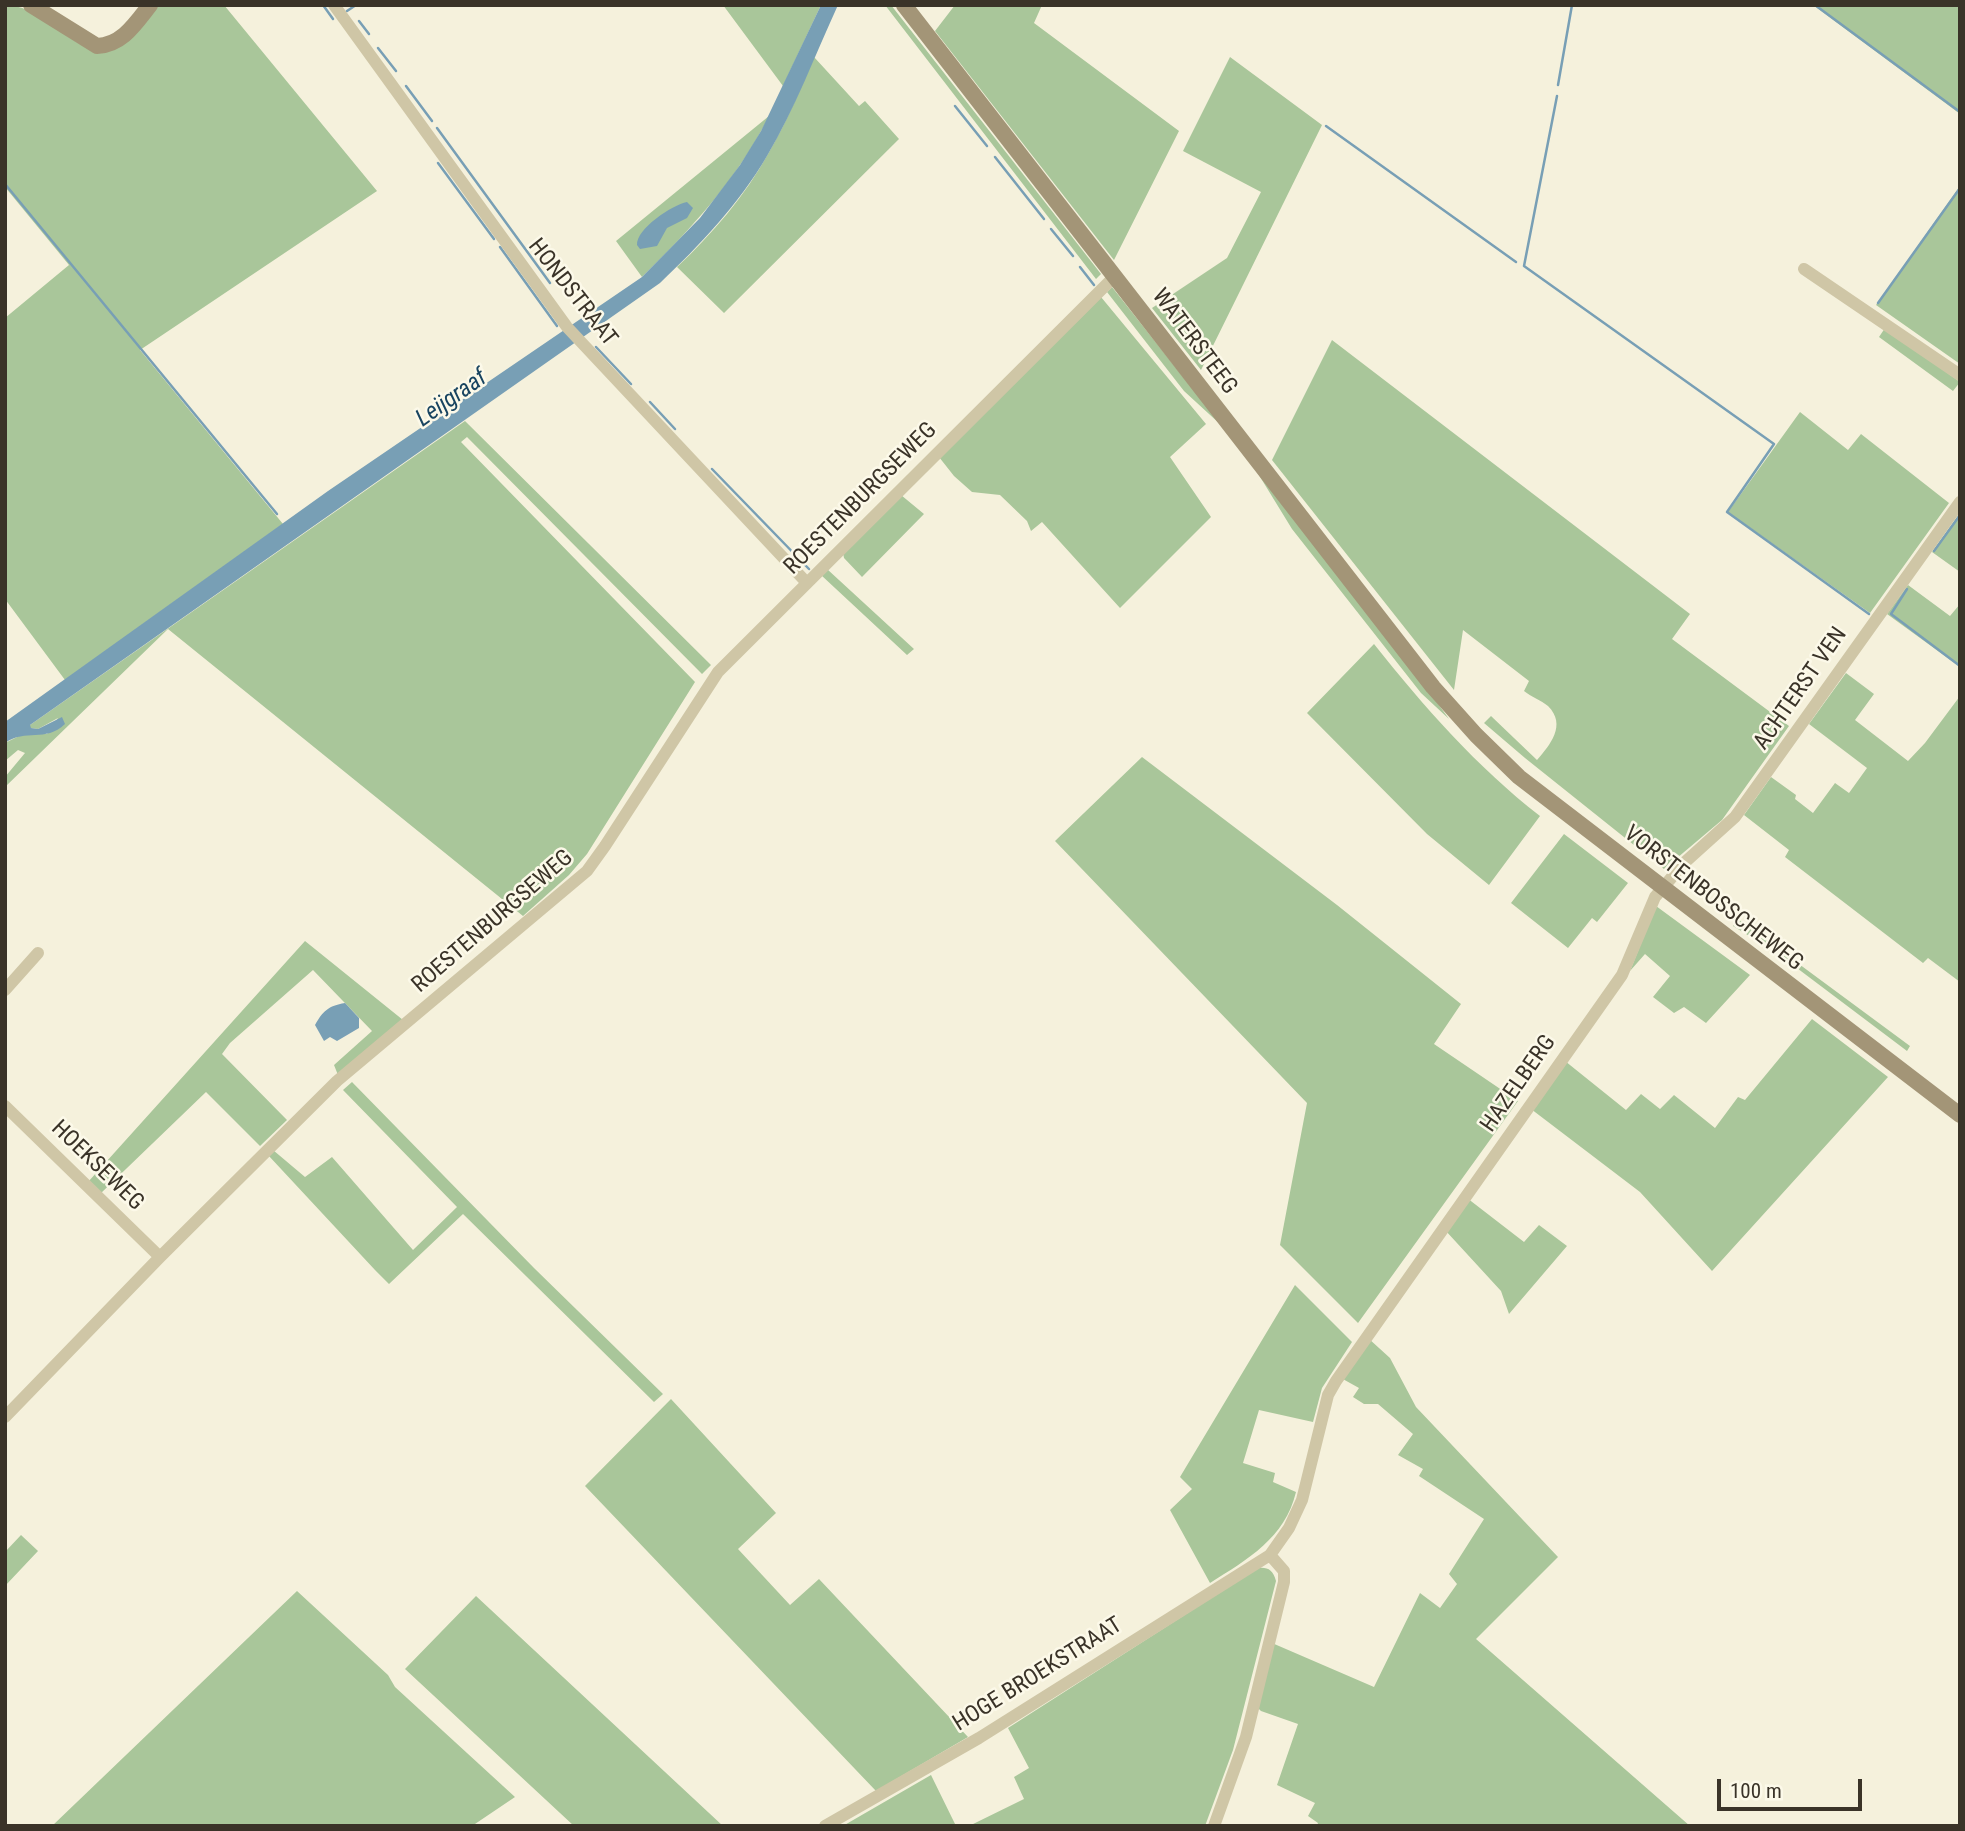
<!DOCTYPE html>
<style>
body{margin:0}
#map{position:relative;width:1965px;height:1831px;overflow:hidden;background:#f5f1dc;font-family:"Roboto Condensed",sans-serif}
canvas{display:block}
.frame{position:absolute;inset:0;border:7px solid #3a3328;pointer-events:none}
.scale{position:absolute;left:1717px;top:1779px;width:145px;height:32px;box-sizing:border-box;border:4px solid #3a3328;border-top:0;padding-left:9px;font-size:21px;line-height:24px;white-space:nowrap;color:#3a3328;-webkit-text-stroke:5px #fcf9e9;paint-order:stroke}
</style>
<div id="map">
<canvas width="1965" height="1831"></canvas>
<div class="frame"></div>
<div class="scale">100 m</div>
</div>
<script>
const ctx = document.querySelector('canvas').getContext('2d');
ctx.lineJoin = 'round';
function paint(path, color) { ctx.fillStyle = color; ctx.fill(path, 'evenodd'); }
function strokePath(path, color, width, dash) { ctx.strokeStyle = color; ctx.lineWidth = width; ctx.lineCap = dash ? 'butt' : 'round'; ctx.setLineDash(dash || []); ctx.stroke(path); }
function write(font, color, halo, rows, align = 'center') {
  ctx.font = font + ' "Roboto Condensed",sans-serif'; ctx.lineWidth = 5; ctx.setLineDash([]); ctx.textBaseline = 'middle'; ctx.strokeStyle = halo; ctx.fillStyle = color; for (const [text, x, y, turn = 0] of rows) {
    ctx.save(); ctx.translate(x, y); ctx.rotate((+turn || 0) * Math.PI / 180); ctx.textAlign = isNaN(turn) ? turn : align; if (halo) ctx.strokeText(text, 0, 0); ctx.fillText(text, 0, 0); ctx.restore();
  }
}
const green = new Path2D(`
 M5 5C37 5 61 38 91 49L155 5H224L377 191 140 350 283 524 65 680 5 599V318L69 265 5 187Z
 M723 5H821L783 86Z
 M885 5H891L1101 274 1096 279Z
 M955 5H1042L1034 23 1179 131 1114 260 935 31Z
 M1813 5H1960V114L1948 105Z
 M814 57 859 106 865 101 899 139 724 313 677 267C712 234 745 196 768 154 786 123 800 90 814 57Z
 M1230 57 1322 125 1201 370 1152 308 1227 258 1261 192 1183 151Z
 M769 116C738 178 692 228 642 277L616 241Z
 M1960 186V364L1876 305Z
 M1112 287 1221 425 1184 391 1107 292Z
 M1101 297 1206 424 1170 457 1211 517 1120 608 1042 522 1031 531 1027 521 1000 495 972 492 954 476 939 457Z
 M1885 328 1960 382 1953 391 1879 337Z
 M1332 340 1690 614 1672 639 1789 726 1722 820 1664 869 1525 758 1484 723 1491 716 1537 760C1550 745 1567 725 1548 706 1541 700 1531 697 1524 691L1529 681 1463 630 1454 690 1272 460Z
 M1800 412 1848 450 1861 434 1949 503 1870 613 1728 512Z
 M465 421 711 665 702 674 467 437 461 442 695 682 587 854 569 875 523 916 168 629 5 787V777L25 753 18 750 5 761V743L23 734H47L58 718 38 729 30 728V725Z
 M1254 467 1431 694 1449 719 1421 693 1292 529Z
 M901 495 924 514 862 577 844 558 843 553Z
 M1960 513V572L1932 552Z
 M827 569 914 649 907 655 821 575Z
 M1908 585 1950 616 1960 604V667L1887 614Z
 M1374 644C1424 707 1477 767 1540 816L1489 885 1427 834 1307 713Z
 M1846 673 1874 694 1855 720 1908 761 1925 743 1960 696V982L1928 958 1923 963 1785 857 1789 850 1744 815 1771 777 1796 795 1795 799 1813 813 1835 783 1849 793 1867 768 1809 724Z
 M1142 757 1337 905 1461 1004 1434 1044 1518 1101 1358 1323 1280 1245 1307 1103 1055 841Z
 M1564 834 1628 883 1597 922 1592 918 1568 948 1511 903Z
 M1656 906 1750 975 1706 1023 1684 1007 1674 1013 1653 997 1670 976 1645 954 1630 971Z
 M1738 919 1910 1046 1907 1051 1777 953 1733 926Z
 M305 941 403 1020 338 1075 334 1065 372 1031 313 970 230 1043 222 1054 287 1120 260 1146 206 1092 100 1194 88 1182Z
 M1812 1019 1888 1077 1712 1271 1640 1192 1531 1109 1565 1061 1626 1110 1641 1094 1660 1109 1674 1095 1715 1128 1738 1097 1745 1100Z
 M352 1082 534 1268 663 1394 654 1402 463 1214 389 1284 375 1270 268 1155 273 1150 305 1177 332 1157 413 1250 457 1207 343 1090Z
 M1467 1198 1524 1242 1539 1225 1567 1246 1509 1314 1501 1291 1445 1230Z
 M1295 1285 1352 1342 1322 1388 1313 1422 1259 1410 1243 1463 1275 1473 1273 1482 1296 1492C1285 1538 1248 1559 1210 1583L1170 1510 1192 1489 1180 1477Z
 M1368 1338 1390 1358 1416 1407 1558 1557 1476 1639 1690 1826H1317L1318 1823 1308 1816 1315 1803 1277 1785 1298 1724 1261 1711 1256 1706 1272 1643 1374 1687 1420 1593 1440 1608 1457 1584 1449 1574 1484 1519 1419 1476 1423 1469 1398 1455 1413 1434 1378 1404H1364L1353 1397 1359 1388 1341 1378Z
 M671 1399 776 1513 738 1549 790 1605 819 1579 968 1737 876 1791 585 1486Z
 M21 1535 38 1551 5 1586V1552Z
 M1258 1568C1268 1567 1273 1570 1276 1581L1233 1750 1205 1826H969L1024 1799 1014 1777 1029 1768 1008 1728Z
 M297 1591 388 1675 395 1687 515 1797 472 1826H52Z
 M476 1596 723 1826H574L405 1669Z
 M931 1775 956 1826H843L848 1823Z`);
const water = new Path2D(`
 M821 5H838C815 55 795 109 767 156 739 204 700 245 660 283L30 725 31 728 38 729 62 717 65 724C45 743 26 728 5 743V722L328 491 642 277 700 218 740 165 761 131Z
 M687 202 693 208 687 218 667 228 657 246 640 249 637 245C636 229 672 205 687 202Z
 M345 1003 359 1018V1028L337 1041 330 1037 324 1041 315 1025C323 1011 328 1006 345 1003Z`);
const stream = new Path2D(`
 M323 5 333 19
 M1815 5 1960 112
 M347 11 356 5
 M359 21 369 34
 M378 48 396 71
 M1558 85 1572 5
 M406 86 432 121
 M1557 96 1524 266 1774 444 1727 512 1869 614
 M955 106 987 146
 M1326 126 1516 262
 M437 128 550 283
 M995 157 1044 219
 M438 163 494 239
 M5 184 277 514
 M1051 229 1073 256
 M500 247 557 326
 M1080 267 1094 285
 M1878 303 1960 188
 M596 347 631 384
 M650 402 675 429
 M712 469 809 569
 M1934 551 1960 515
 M1907 589 1891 614 1960 666`);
const street = new Path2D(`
 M334 5 567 327 807 583
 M1804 269 1960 375
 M5 990 38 953
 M5 1106 160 1257
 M5 1417 160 1257 337 1081 587 871 605 846 718 672 1115 276
 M825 1826 979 1738 1270 1555 1289 1528 1302 1500 1328 1395 1336 1381 1622 975 1655 897 1684 863 1735 817 1960 502
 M1214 1826 1246 1737 1284 1582V1571L1270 1555`);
const secondary = new Path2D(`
 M31 5 97 46C122 45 135 24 150 5
 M904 5 1433 687 1476 735 1519 777 1960 1115`);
const streetNames = [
 ["HONDSTRAAT",572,293,52],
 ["WATERSTEEG",1194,342,53],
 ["ROESTENBURGSEWEG",861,499,-45],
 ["ACHTERST VEN",1801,689,-55],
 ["VORSTENBOSSCHEWEG",1713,899,38],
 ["ROESTENBURGSEWEG",493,922,-41],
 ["HAZELBERG",1519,1084,-55],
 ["HOEKSEWEG",97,1166,44],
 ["HOGE BROEKSTRAAT",1038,1675,-32]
];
const waterNames = [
 ["Leijgraaf",452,399,-35]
];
paint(green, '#a9c69a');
paint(water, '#789fb5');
strokePath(stream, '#789fb5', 2.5);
strokePath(street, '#cfc6a6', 12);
strokePath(secondary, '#a39577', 16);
write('23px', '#3a3328', '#fcf9e9', streetNames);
write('italic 24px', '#184460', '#fcf9e9', waterNames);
</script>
